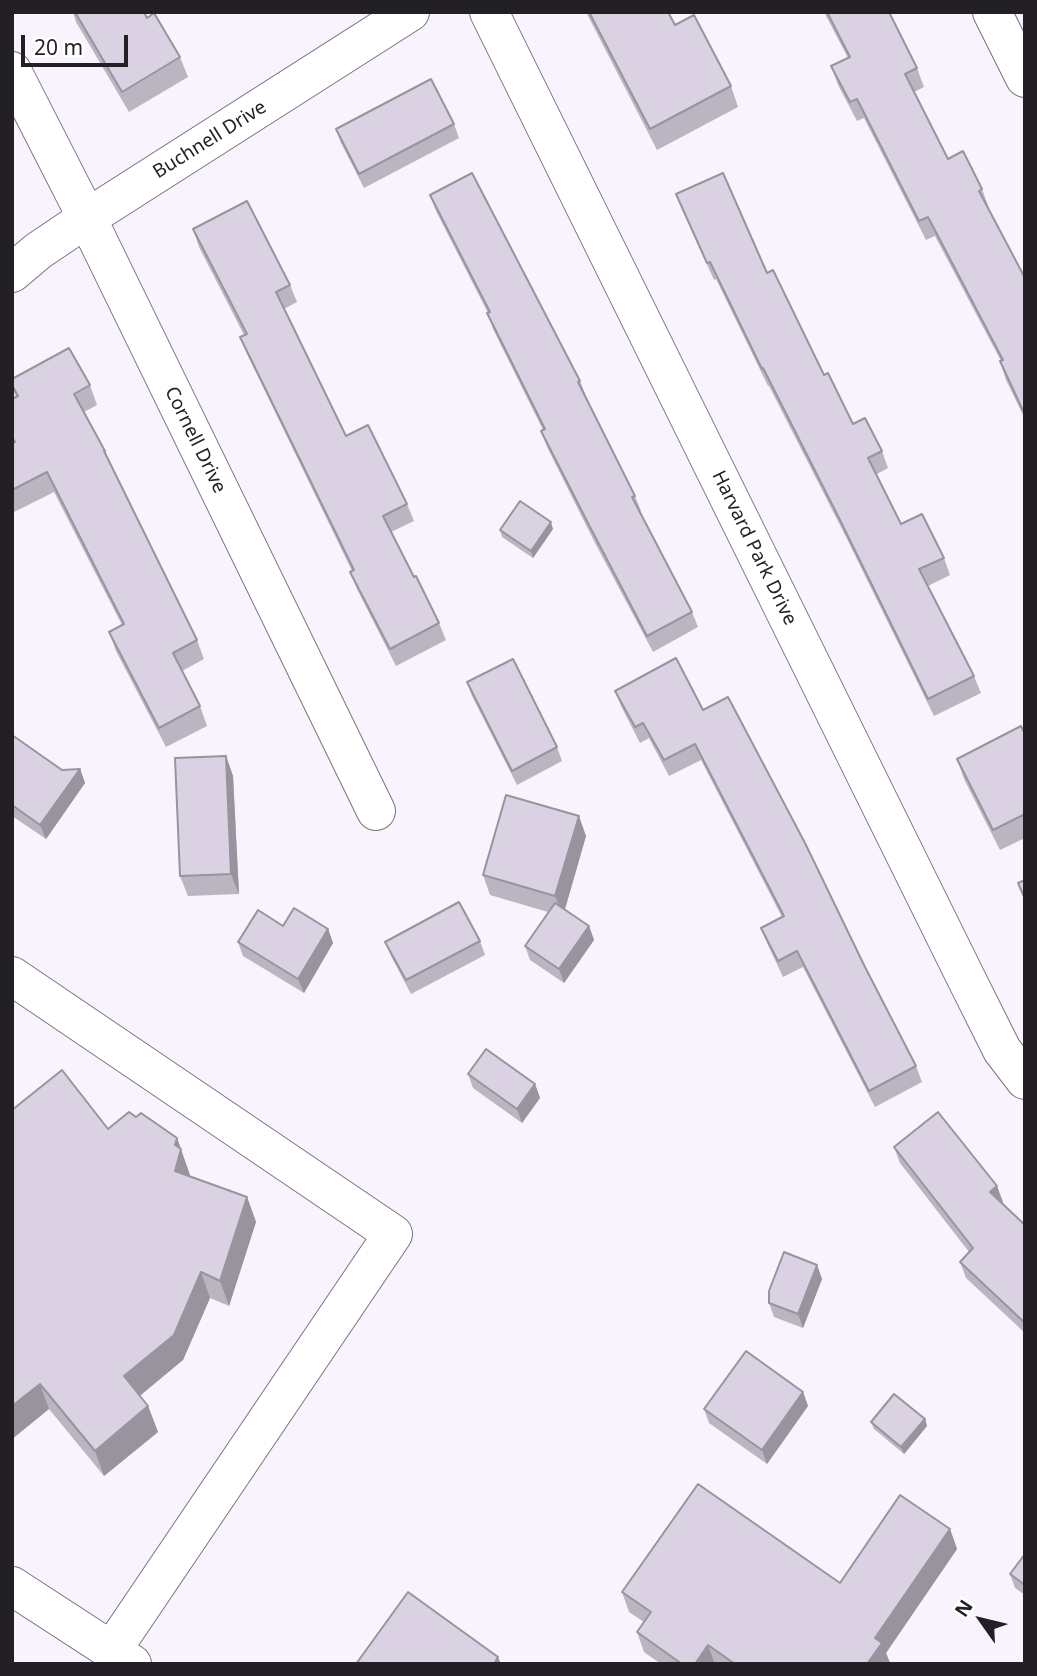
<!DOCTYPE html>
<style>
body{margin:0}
#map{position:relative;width:1037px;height:1676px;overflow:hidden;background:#f8f3fd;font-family:"Noto Sans",sans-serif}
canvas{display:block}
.frame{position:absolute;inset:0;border:14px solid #221f25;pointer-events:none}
.north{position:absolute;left:946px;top:1585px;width:70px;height:70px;-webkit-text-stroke:5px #fff;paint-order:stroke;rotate:304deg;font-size:19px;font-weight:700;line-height:28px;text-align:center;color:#221f25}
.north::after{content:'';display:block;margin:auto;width:24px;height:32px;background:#221f25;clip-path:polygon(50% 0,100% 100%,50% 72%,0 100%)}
.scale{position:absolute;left:21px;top:35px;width:107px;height:32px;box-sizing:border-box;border:4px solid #221f25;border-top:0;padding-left:9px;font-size:21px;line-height:24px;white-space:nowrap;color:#221f25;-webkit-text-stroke:5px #fff;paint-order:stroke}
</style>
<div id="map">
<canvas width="1037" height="1676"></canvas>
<div class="frame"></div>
<div class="north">N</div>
<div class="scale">20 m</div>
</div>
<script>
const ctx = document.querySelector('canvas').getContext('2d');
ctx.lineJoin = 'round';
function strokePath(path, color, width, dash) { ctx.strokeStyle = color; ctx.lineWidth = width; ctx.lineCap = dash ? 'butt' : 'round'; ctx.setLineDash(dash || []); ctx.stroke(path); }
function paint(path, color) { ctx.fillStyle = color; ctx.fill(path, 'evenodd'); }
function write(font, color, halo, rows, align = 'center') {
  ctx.font = font + ' "Noto Sans",sans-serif'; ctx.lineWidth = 6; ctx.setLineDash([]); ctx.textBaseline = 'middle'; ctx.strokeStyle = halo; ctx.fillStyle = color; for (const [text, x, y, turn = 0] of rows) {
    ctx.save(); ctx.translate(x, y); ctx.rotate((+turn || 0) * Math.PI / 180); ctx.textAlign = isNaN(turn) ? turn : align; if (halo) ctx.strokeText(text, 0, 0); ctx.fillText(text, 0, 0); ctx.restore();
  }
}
const minor = new Path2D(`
 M489 12 967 980 1002 1050 1025 1080
 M992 12 1025 78
 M12 71 87 218 376 811
 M12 273 38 251 87 218 410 12
 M12 976 393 1234 112 1650
 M12 1586 132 1664`);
const wall = new Path2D(`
 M73 12H144L147 18 180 57 188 77 129 112 76 22Z
 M586 12H668L675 25 731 86 738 107 657 150Z
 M824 12H889L917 68 924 87 914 92 948 159 982 189 989 208 988 209 1025 278V419L1006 380 1000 361H1001L935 236 926 240 864 118 857 121 838 85 831 66 848 58Z
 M454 124 459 138 364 188 341 143 336 129Z
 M676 194 767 273 824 375 853 424 882 451 888 468 877 474 901 524 944 558 950 575 928 586 974 676 981 693 934 716 845 535 769 386H768L716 279 714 280 683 211Z
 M430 195 580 381 586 396 635 496 641 511 640 512 692 612 698 627 653 652 594 541 547 447 541 431 543 430 493 329 488 313 436 211Z
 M193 229 290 285 297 302 284 309 346 436 407 504 414 521 391 532 439 623 446 640 396 666 357 589 350 572 352 571 247 354 240 337 244 335 199 247Z
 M12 379 90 385 97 405 84 412 105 451 109 463 197 640 204 659 182 671 200 706 207 726 166 747 116 651 109 632 122 625 54 492 12 513V399L16 397 12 387Z
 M553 529 533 558 502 537 500 530Z
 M467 682 557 747 562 761 517 785 472 696Z
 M615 691 703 710 865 967 916 1066 922 1082 875 1107 803 967 783 977 767 943 761 928 782 917 701 760 669 776 649 738 640 743 621 706Z
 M1025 734V838L1000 850 964 779 957 759Z
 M12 735 62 770 80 769 85 783 46 839 12 816Z
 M226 756 233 776 239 894 188 896 180 876Z
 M586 836 565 909 589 926 594 940 564 983 530 960 525 946 548 912 490 895 483 875Z
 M328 929 333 943 304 993 243 956 238 942Z
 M480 941 485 955 411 994 391 956 385 942Z
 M468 1074 535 1084 540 1098 522 1123 473 1088Z
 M12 1110 108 1129 177 1138 190 1176 247 1197 256 1222 229 1306 210 1298 183 1360 140 1396 148 1406 158 1432 104 1476 49 1409 12 1439Z
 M894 1147 1003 1202 1002 1204 1025 1225V1333L966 1278 960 1262 969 1252 900 1163Z
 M817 1265 822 1279 803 1328 774 1317 769 1303Z
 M803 1392 808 1406 767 1464 709 1423 704 1409Z
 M925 1419 927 1426 904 1454 874 1429 871 1422Z
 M950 1529 957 1549 886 1653 890 1663 889 1664H661L644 1652 637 1632 644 1622 629 1612 622 1592 840 1583Z
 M1025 1554V1595L1015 1588 1010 1574Z`);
const shadedWall = new Path2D(`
 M551 522 553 529 533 558 531 551Z
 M226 756 233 776 239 894 231 874Z
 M80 769 85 783 46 839 40 825Z
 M579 816 586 836 563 916 555 896Z
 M589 926 594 940 564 983 559 969Z
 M328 929 333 943 304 993 298 979Z
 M535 1084 540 1098 522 1123 517 1109Z
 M177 1138 190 1175 184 1196 175 1171V1145Z
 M997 1186 1003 1202 995 1208 990 1192Z
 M247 1197 256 1222 229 1306 220 1281Z
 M817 1265 822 1279 803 1328 798 1314Z
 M201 1272 210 1298 183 1360 133 1401 124 1376Z
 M40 1384 49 1409 12 1439V1406Z
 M803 1392 808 1406 767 1464 762 1450Z
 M148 1406 158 1432 104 1476 95 1451Z
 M925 1419 927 1426 904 1454 901 1447Z
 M950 1529 957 1549 886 1653 890 1663 889 1664H867L875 1638Z
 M708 1645 715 1664H695Z
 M498 1657 501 1664H494Z`);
const building = new Path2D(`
 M75 12H144L147 18 154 13 180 57 122 92Z
 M589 12H668L675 25 694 15 731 86 650 129Z
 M827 12H889L917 68 905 74 948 159 963 151 982 189 979 191 1025 278V415L1000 361 1003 360 928 217 919 221 857 99 850 102 831 66 850 57Z
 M431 79 454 124 359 174 336 129Z
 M472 173 580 381 578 382 635 496 632 497 692 612 647 636 589 525 541 431 545 429 487 313 490 312 430 195Z
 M723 173 767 273 773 270 824 375 828 373 853 424 865 418 882 451 868 458 901 524 922 514 944 558 919 569 974 676 928 699 839 518 763 368 762 369 710 262 707 263 676 194Z
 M247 201 290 285 276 292 346 436 368 425 407 504 383 516 414 577 416 576 439 623 390 649 350 572 354 570 240 337 247 334 193 229Z
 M69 348 90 385 74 394 105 451H104L197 640 173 653 200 706 159 728 109 632 124 624 47 472 12 490V443L15 442 12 437V399L18 396 12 385V379Z
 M520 501 551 522 531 551 500 530Z
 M676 658 703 710 728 697 805 843 865 967 916 1066 869 1091 797 951 778 961 761 928 784 916 695 744 664 760 643 723 635 727 615 691Z
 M513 659 557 747 512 771 467 682Z
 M1021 726 1025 734V814L993 830 957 759Z
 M12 735 62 770 80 769 40 825 12 805Z
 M226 756 231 874 180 876 175 758Z
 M506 795 579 816 555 896 483 875Z
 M1025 880V899L1018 883Z
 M459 902 480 941 406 980 385 942Z
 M555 903 589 926 559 969 525 946Z
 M294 908 328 929 298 979 238 942 258 910 283 926Z
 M486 1049 535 1084 517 1109 468 1074Z
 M62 1070 108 1129 129 1112 136 1117 141 1113 177 1138 175 1145 181 1149 175 1171 247 1197 220 1281 201 1272 174 1335 124 1376 148 1406 95 1451 40 1384 12 1406V1138L13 1137 12 1136V1110Z
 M938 1112 997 1186 990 1192 1025 1225V1323L960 1262 973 1248 894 1147Z
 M784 1252 817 1265 798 1314 769 1303V1291Z
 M746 1351 803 1392 762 1450 704 1409Z
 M894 1394 925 1419 901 1447 871 1422Z
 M698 1484 840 1583 900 1495 950 1529 875 1638 882 1643 867 1664H735L708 1645 695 1664H682L637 1632 651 1612 622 1592Z
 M1025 1554V1585L1010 1574Z
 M408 1592 498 1657 494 1664H356Z`);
const streetNames = [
 ["Buchnell Drive",210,140,-32],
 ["Cornell Drive",195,440,64],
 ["Harvard Park Drive",754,548,64]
];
strokePath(minor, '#797280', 40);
strokePath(minor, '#fff', 38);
paint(wall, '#bbb5c2');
paint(shadedWall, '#99939e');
paint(building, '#dad2e2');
strokePath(building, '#99939e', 2);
write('19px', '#221f25', '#fff', streetNames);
</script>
